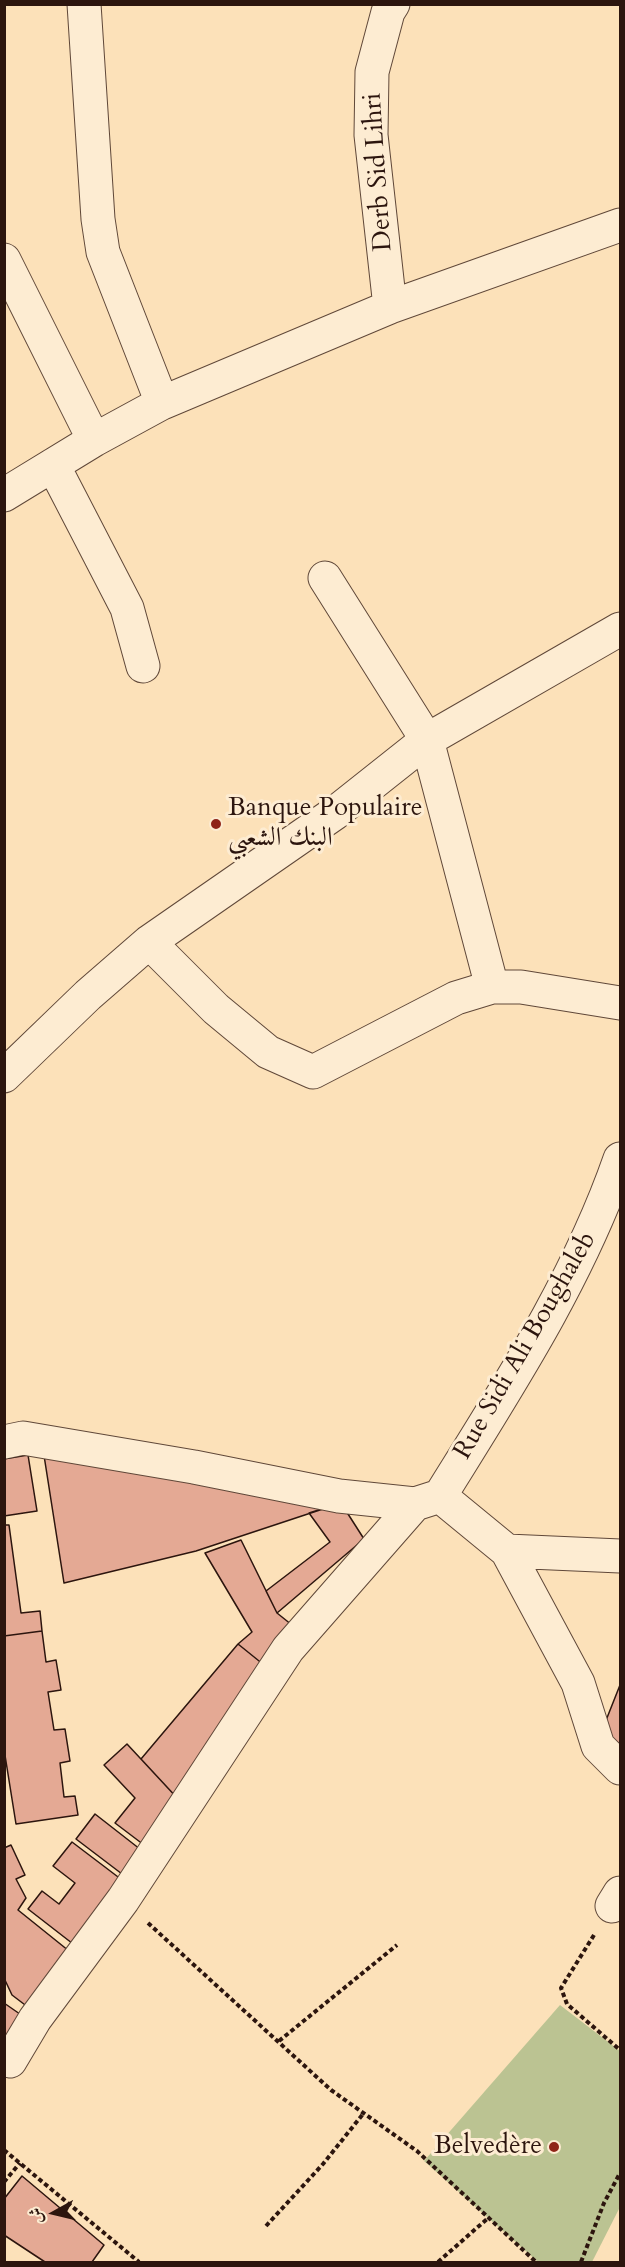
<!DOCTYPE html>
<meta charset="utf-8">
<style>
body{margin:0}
#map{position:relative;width:625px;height:2267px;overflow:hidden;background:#fce1b9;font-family:Cardo,Amiri,serif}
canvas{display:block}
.frame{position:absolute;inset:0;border:6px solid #2c150e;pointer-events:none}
.north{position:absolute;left:24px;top:2183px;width:60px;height:60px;-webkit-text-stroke:4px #fdecd2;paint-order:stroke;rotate:262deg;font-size:16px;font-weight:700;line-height:24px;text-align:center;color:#2c150e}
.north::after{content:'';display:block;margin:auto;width:21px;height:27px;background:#2c150e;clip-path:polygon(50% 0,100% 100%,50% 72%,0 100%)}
</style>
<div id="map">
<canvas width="625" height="2267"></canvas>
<div class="frame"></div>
<div class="north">ش</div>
</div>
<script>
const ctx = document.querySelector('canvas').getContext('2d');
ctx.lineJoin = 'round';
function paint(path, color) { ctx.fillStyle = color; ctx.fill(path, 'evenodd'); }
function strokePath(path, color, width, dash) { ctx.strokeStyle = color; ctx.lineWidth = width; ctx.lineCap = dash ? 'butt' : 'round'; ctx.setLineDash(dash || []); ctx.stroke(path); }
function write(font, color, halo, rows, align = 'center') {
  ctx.font = font + ' Cardo,Amiri,serif'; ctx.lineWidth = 6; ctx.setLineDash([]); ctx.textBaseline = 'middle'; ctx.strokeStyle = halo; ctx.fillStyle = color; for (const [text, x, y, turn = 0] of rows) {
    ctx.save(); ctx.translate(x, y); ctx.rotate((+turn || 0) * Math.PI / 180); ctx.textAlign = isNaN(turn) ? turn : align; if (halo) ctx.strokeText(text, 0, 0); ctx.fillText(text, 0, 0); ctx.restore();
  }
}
const green = new Path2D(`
 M560 2005 620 2051V2207L592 2262H538L424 2161Z`);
const building = new Path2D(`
 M43 1449 341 1503 196 1551 64 1583Z
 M28 1455 37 1511 4 1516V1459Z
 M341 1503 364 1539 277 1613 266 1591 330 1542 309 1513Z
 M4 1525H9L21 1613 40 1611 42 1631 4 1636Z
 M241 1540 277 1613 297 1629 264 1665 238 1644 252 1632 205 1553Z
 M42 1631 46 1662 56 1660 61 1690 48 1692 54 1730 65 1729 70 1761 60 1763 64 1797 75 1796 78 1815 16 1824 4 1749V1636Z
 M238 1644 264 1665 179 1800 141 1759Z
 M620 1685V1750L601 1733Z
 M127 1744 179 1800 148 1848 115 1823 135 1798 104 1765Z
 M95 1814 145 1853 126 1877 76 1839Z
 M72 1842 126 1883 77 1947 28 1909 42 1891 59 1904 75 1883 53 1866Z
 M11 1845 25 1875 16 1879 26 1898 18 1910 74 1955 33 2011 12 1995 4 1978V1848Z
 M4 2003 30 2021 4 2048Z
 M22 2176 104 2245 92 2262H45L4 2235V2199Z`);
const path = new Path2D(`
 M148 1923 331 2090 417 2151 536 2262
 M594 1935 561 1988 567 2004 620 2050
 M279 2041 397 1945
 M4 2150 139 2262
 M4 2182 20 2163
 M266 2226 323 2164 363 2114
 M438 2262 487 2219
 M581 2262 604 2203 620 2173`);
const minor = new Path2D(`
 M84 4 98 219 103 252 162 403
 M4 260 94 440
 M390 307 371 135 372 72 388 12 393 4
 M53 465 127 608 143 666
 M4 495 94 440 162 403 390 307 620 225
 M325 578 427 740 492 987
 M149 942 216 1009 268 1052 313 1072 456 998 492 987H521L620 1003
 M4 1076 88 995 149 942 335 813 427 740 620 629
 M4 1442 23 1438 194 1467 339 1496 415 1504
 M440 1496C507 1388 578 1280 620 1159
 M440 1496 507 1551 620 1556
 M507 1551 578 1683 598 1746 620 1768
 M612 1906 620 1893
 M10 2061 35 2019 123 1900 288 1649 415 1504 440 1496`);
const markers = [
 [216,824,6,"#8f2418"],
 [554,2147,6,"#8f2418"]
];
const streetNames = [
 ["Derb Sid Lihri",379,172,-94],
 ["Rue Sidi Ali Boughaleb",526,1346,-60]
];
const poiNames = [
 ["Banque Populaire",228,809],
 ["البنك الشعبي",228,839],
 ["Belvedère",542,2147,"right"]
];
paint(green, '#bbc392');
paint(building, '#e4a994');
strokePath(building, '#2c150e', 1.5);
strokePath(minor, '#604839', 35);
strokePath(path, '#2c150e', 4, [4.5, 3]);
strokePath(minor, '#fdecd2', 33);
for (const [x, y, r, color] of markers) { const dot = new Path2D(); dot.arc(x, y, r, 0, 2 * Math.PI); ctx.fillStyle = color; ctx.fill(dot); strokePath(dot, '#fdecd2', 2); }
write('26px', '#2c150e', '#fdecd2', streetNames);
write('26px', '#2c150e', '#fdecd2', poiNames, 'left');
</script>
